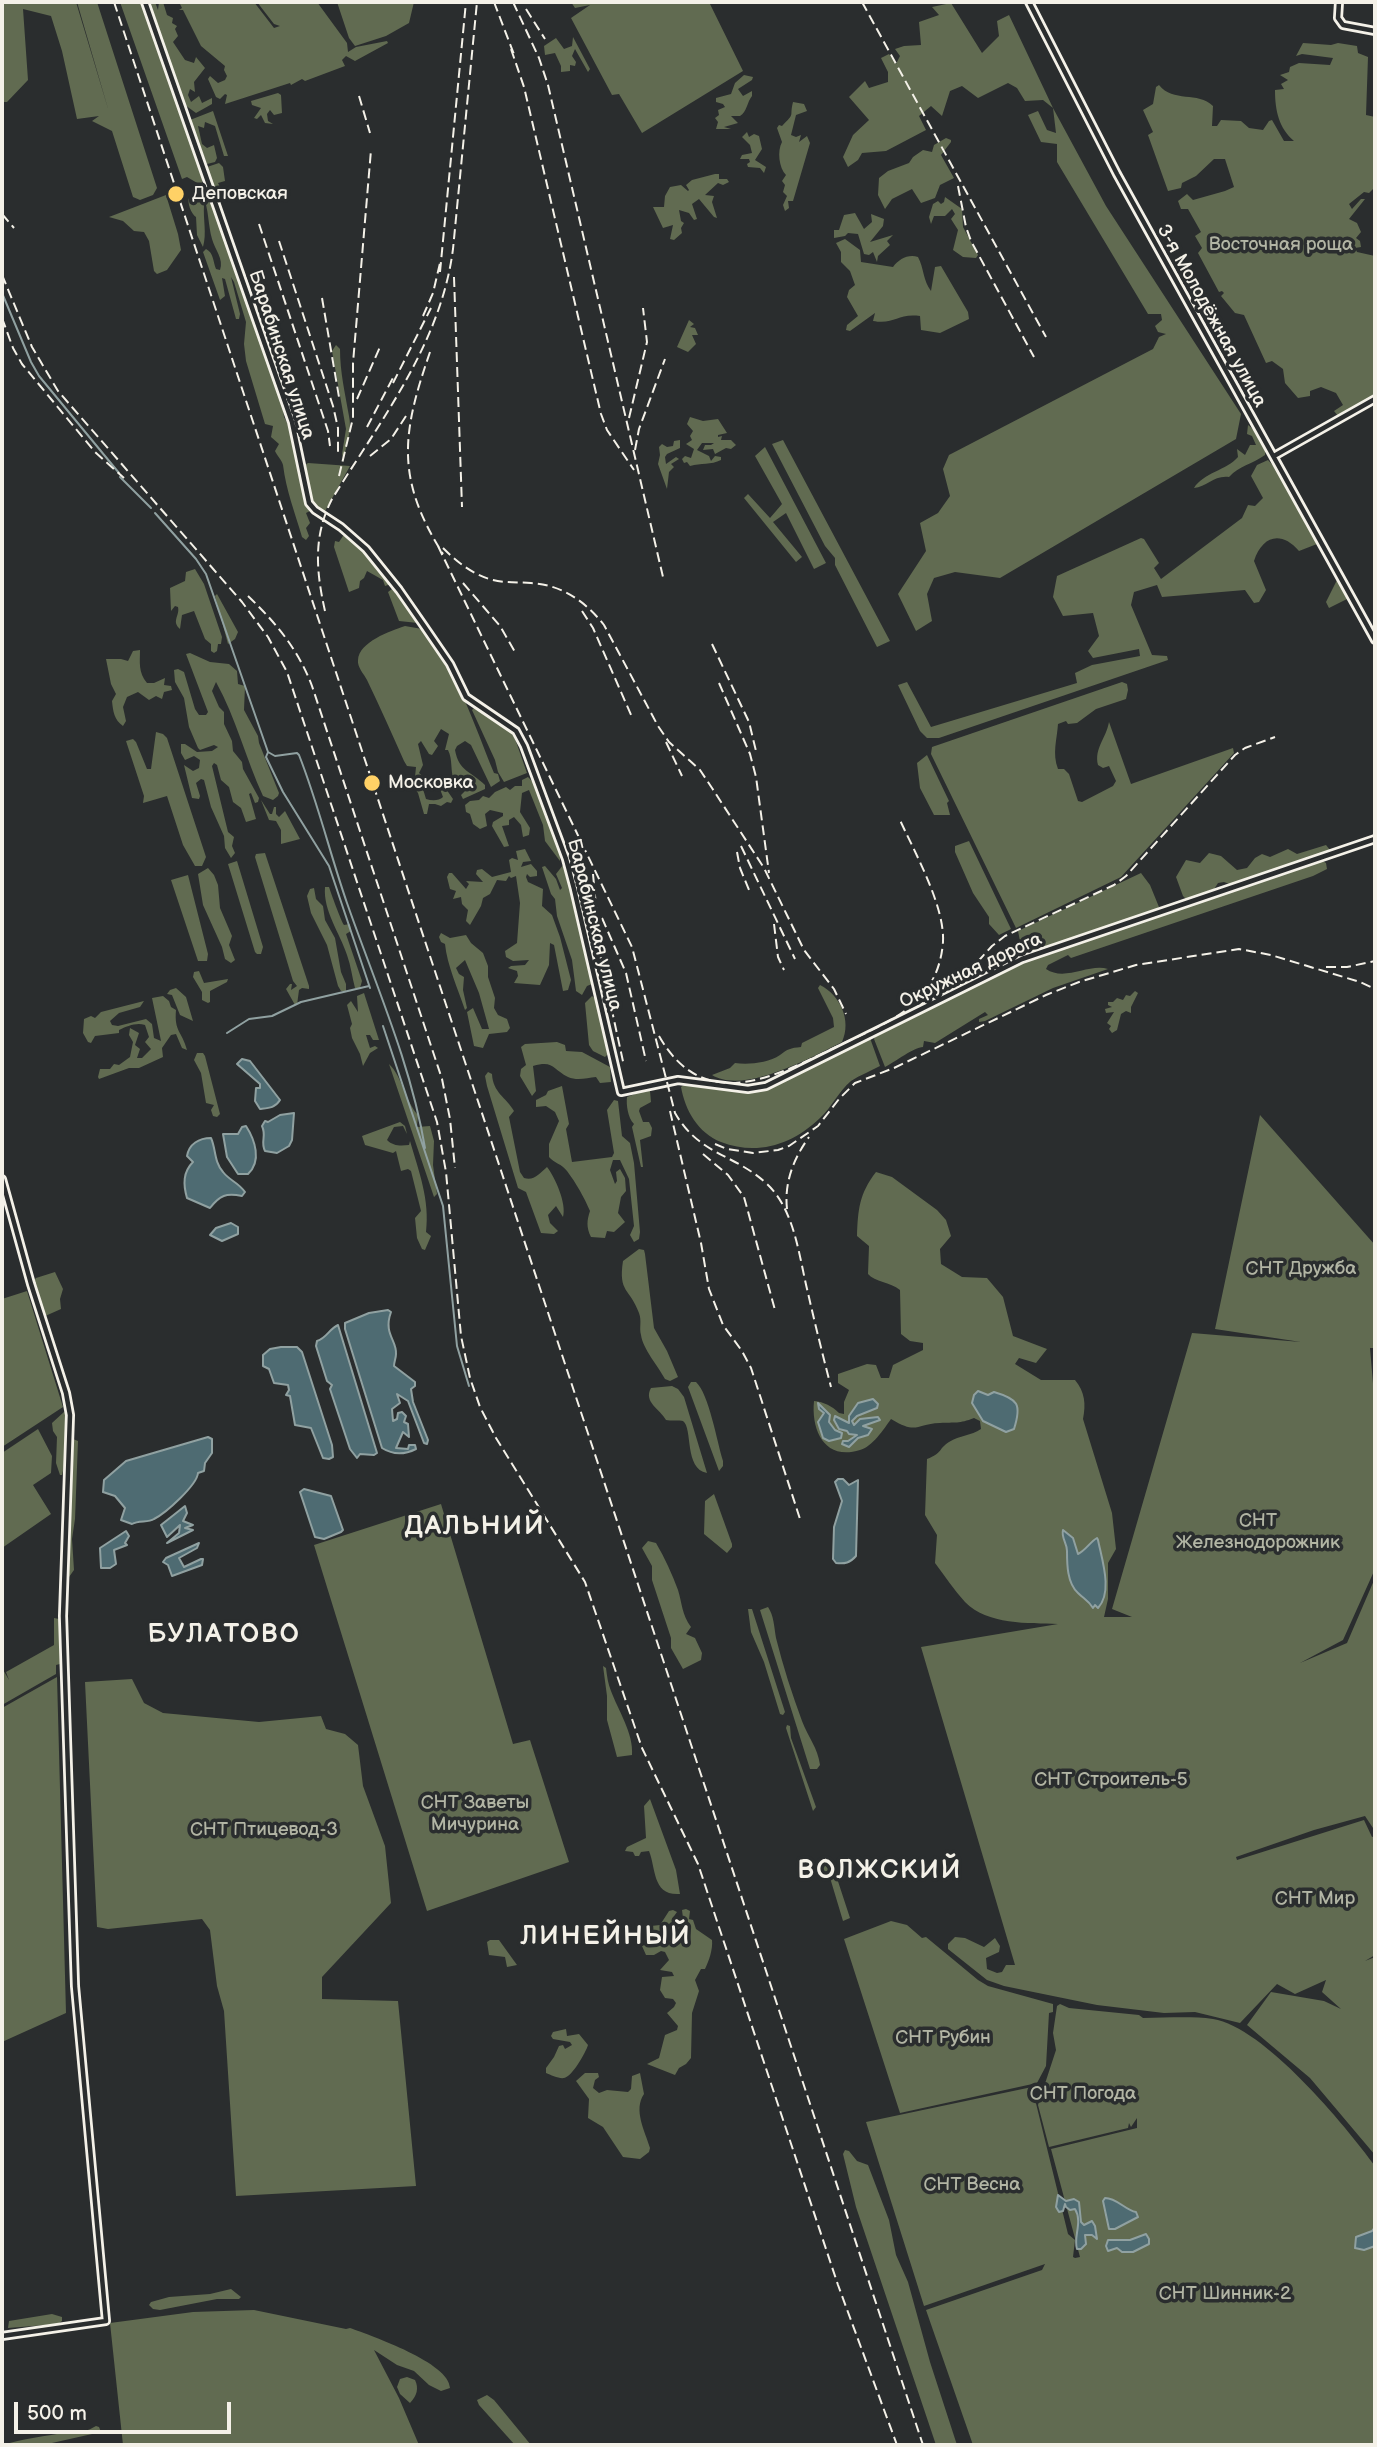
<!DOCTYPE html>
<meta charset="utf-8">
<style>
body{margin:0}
#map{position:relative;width:1377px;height:2447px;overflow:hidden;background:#2a2d2e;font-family:"Balsamiq Sans",sans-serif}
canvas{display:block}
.frame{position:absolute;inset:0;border:4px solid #f4f1e8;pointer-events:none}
.scale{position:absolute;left:14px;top:2402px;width:217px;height:32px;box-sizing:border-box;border:4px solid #f4f1e8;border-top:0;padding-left:9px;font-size:21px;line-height:24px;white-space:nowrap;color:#f4f1e8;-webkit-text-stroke:5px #2a2d2e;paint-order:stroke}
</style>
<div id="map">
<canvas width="1377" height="2447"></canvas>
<div class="frame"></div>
<div class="scale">500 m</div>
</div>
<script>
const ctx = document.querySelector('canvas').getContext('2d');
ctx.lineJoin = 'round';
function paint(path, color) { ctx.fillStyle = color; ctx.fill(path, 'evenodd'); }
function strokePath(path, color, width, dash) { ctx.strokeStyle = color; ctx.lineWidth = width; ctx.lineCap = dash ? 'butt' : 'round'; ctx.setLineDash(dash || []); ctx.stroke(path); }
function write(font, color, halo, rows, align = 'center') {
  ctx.font = font + ' "Balsamiq Sans",sans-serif'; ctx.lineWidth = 7; ctx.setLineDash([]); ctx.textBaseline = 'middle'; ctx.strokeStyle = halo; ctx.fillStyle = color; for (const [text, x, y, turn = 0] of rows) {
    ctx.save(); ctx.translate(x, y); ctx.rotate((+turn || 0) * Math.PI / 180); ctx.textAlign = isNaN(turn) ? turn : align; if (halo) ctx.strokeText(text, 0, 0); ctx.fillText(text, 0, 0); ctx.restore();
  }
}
const green = new Path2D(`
 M2 2H76L109 112 77 2H97L157 188 153 195 140 200 133 197 112 131 92 121 99 116 77 119 62 51 51 16 23 9 28 80 7 102H2Z
 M120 2H141L202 178V183L199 184 187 177 182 179Z
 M149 2H155L158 10 159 2H163L167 15 173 18 172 23 177 26 175 29 178 36 173 42 185 60 194 63 196 57 205 68 194 82 195 92 190 89 188 95 191 102 199 96 202 103 212 98V104L196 113 185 105Z
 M176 2H254L274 28 280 26 274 24 257 2H317L347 43 348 52 356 47 387 41 388 43 355 61 346 56 342 60 345 66 305 81 302 79 291 85 290 83 225 104 227 95 225 94 220 99 216 97 208 79 210 76 218 83 225 80 227 76 224 70 225 66 201 46 183 10H179L182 8 180 4H177Z
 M337 2H414L409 23 386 36 355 46 349 38Z
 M571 2H709L743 71 642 133 619 94 612 95 571 18 590 5 575 8Z
 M951 3 982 53 999 36 997 21 1009 15 1053 108 1106 206 1241 414 1236 439 1000 578 955 572 934 578 927 594 932 621 916 631 898 594 926 551 920 523 938 513 950 496 943 469 949 455 1153 349 1159 337 1166 334 1158 332 1155 326 1162 320 1161 314H1148L1057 162V144L1041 142 1028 115 1038 111 1047 130 1056 133 1053 108 1043 100 1025 101 1017 88 1008 83 978 98 962 86 950 91 942 116 931 106 919 116 926 130 886 151 862 153 858 160 848 167 843 157 853 135 869 120 849 97 865 81 869 88 888 82V72L881 58 889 54 896 64 900 56 895 49 904 46 921 45 919 22 939 15 932 7Z
 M573 37 590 69 588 72 575 49 572 56 576 62 575 66 570 65V71L561 72V66L555 53 545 55 544 46 556 38 564 49 572 46Z
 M1303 43 1331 45 1338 43 1357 46 1358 53 1368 57 1366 115 1375 117V187L1369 193 1364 192 1349 204 1352 209 1361 199H1365L1349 219 1357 223 1361 232 1356 238 1360 241 1361 247 1355 248 1357 252 1375 256V396L1338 416 1334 411 1343 405 1336 393 1321 387 1310 391V396L1298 398 1285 383 1283 369 1272 361 1266 363 1244 315 1235 313 1221 296 1224 293 1222 291 1219 292 1198 253 1202 248 1195 236 1201 232 1188 209H1181L1178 201 1187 194 1193 200 1225 191 1234 187 1225 159H1214L1196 176 1182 183 1181 188 1168 191 1148 135 1153 132 1143 110 1153 104 1156 87 1159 85C1173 103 1198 91 1213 106L1212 126H1217L1221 120 1241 121 1249 128 1263 130 1269 121 1272 120 1284 141H1294C1279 128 1275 111 1275 90L1284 89 1281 84 1288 80 1280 75 1289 72 1290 67 1299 63 1330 65 1333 58 1302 54 1296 56Z
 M744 75 753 77 752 80 738 89 743 96 752 91V96C747 102 747 112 740 116H731L738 123 724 127 731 129H716L718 122 715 118 719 115 718 110 725 107 723 104 716 102V98L731 94 735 83Z
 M278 93 281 95 282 113 274 115 270 110 267 114 268 121 273 124 265 123 261 115 257 119 254 118 261 108 252 105 251 101Z
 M793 102 804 104 807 111 796 115 791 135 796 137 801 135 799 142 807 136 810 143 793 201H788L789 208 785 211 783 205 787 196 783 192 785 185 782 181 786 175C779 168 777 151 782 142L777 128 779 125 782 126C796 112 789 118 793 102Z
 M213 111 228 156H224L215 126 205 122 204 128 198 126 202 144 207 148 214 145 217 158 215 162 207 164 190 120Z
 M747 132 749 137 754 134 759 136 762 149 755 160 766 167 764 173 760 168 748 167 747 164 750 162 749 159H740L742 155 752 153 750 145 742 137Z
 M946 138 951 140V142L941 155 954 178 940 185 935 198 921 203 912 189 892 199 885 209 878 195 879 178 888 171 909 163 913 157 923 150 932 152 934 145Z
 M219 163 223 167 225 181 218 183 221 189 220 195 217 196 207 167Z
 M715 174H719V179H727L729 182 723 185 718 183 705 195 714 196 712 202 717 218 714 217 699 199 692 204 697 219 694 220 689 213 679 210 681 221 684 223 681 228 682 233 674 240 670 239 673 225 663 228 653 207H664L665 196 670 187 681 185 688 191 689 190 686 185 692 180Z
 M205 193 210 195 282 401 284 417 290 428 304 501 310 511 306 513 310 523 306 528 309 536 306 540 302 537C295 513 286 490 283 465 282 460 277 456 275 451L279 444 271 437 273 426 265 424 246 361 244 344 246 322 234 282 231 277 240 314 239 319H236L225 279 222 278 225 296 220 300 203 252 206 249C214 253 213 262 216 269L220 270C224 259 215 250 212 239 208 225 209 210 203 195Z
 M166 195 178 234 181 250 167 270 157 274 154 271 149 241 144 232 134 231 123 221 109 217Z
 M193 196 204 205C203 220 207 233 203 247L197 235 196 217C191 214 187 202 189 198Z
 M945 197 962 209 963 227 978 255 976 258 963 257 953 250 958 230 951 219 955 214 952 209 945 216H934L931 224 929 217 933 204 938 201 941 204 944 202Z
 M855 213 864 229 872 222 871 214 884 219 883 226 870 242 893 235 887 241 890 245 878 256 877 262 873 252 869 255 864 254 858 234 848 233 845 236 834 238V230H839L844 215Z
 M845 239 860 250 861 262 893 267C899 259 908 254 918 257 924 268 923 281 931 291L935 267 941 266 968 312 969 319 940 333 921 330 920 316C897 313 895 325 873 321L875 313 850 331 846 330 847 325 858 316 847 297 849 290 855 285 850 271 841 262V252L836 243Z
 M689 320 694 324 690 327 695 328 698 335H692L696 344 688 352 677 347Z
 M336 345 340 349C340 372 345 393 349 416 352 429 347 446 343 459L342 454 346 429 332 351Z
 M690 417 703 421 718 419 727 433 718 435V437L722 436 721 440H731L736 445 731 449 726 448 715 454 713 449 703 450 705 445H711L714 443H702L697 450 709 456 711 461 715 456 721 457V460C711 465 701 463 690 466L687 462 684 463 682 459 685 456 691 458 694 449 686 444 692 440 690 436 693 431 687 424Z
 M1248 425C1255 430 1267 444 1265 455 1251 465 1240 465 1229 477 1214 475 1207 487 1194 488 1203 473 1227 470 1238 457L1237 449 1245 455 1250 445H1256L1252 436 1247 434Z
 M680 440V448L667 454 665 457 666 464 676 457 679 459 671 464 674 467 669 472 667 489 658 464 660 455 659 447 662 444 667 447 673 446 674 441Z
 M783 440 890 641 877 647 835 565V558L825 546 772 444Z
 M765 447 826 563 814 569 786 513 773 522 802 557 796 562 744 498 748 494 770 518 782 504 755 456Z
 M1268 460 1276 469 1317 544 1299 551C1281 530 1262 536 1254 561L1266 590 1259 602 1254 603 1245 590 1162 597 1157 585 1134 592 1131 605 1152 655 1167 656 1168 660 939 738H927L920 731 898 685 907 682 931 727 1077 683 1075 673 1092 665 1140 656 1139 649 1093 658 1088 651 1099 636 1093 613 1063 616 1053 597 1057 576 1141 538 1144 539 1159 563 1154 568 1161 579 1242 518 1248 505 1255 506 1263 498 1251 476 1257 465Z
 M308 463 350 466 324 513C306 503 306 486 302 467Z
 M343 536H348C362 549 386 566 391 584L385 586 383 580 367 571 364 578 360 581 359 588 349 592 334 547 335 541 339 542Z
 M195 569 204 584 222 637 221 644H218L217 651 214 653 211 651V644L205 639 194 611 182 615 180 629C171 621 180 616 178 607L175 606 171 611 170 588 185 581 186 572Z
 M1337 580 1340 581 1349 598 1329 608 1326 602Z
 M392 589H396L418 623 399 621 388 592Z
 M217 594 238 632 235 639 228 644 215 596Z
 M405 626 422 629C457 670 474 724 494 773L498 774 500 781 491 787 471 745 465 741 457 746 455 750C459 772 471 771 485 785V789L463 799 461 795 470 786 466 780 459 783 454 781C450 770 453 760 448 750H445L449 734 441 729 434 741 438 746 432 755 429 754 421 741 418 744 423 765 419 773 431 783 429 787 423 789 426 799C432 801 439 801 443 797L440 789 444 786 453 799 451 803 447 802 441 806 435 804H429L427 814H424L418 793 412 785 423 780 415 777 416 767 407 766 404 761C392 734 380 707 367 680 364 674 357 667 358 660 359 642 390 631 405 626Z
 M140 650C140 662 138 672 147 683H154L165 678 164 685 171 686 172 690 164 692 162 699 156 696 149 700 138 692 127 697 123 707 126 721 123 726C114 720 113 711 112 701L116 694 111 684 106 659H121L128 661 133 651Z
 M190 653 210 662 229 664 237 671 238 684 245 686 244 710 258 736 259 743 279 793 278 796 273 800 263 796C246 759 236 718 216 682L212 691 219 707 224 712V724L232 741 233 751 242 762 243 769 259 798 258 802 255 803 251 793 249 794 256 819 246 822 241 808 233 802 229 787 221 780 217 765 214 763 212 766 228 832 234 837 232 846 235 853 231 858 225 848 224 836 211 807 204 780 201 779 196 783 200 796 199 799 192 798 184 765 193 771 199 768 200 760 194 756 185 760 181 753V744H185L197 752 212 751 218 747 214 745 200 750 198 748 189 727 184 698 175 682 174 670 178 669 184 672 195 709 199 715H206L208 712 186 654Z
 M1122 682 1127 684 1128 690 1126 699 1096 709 1077 723 1068 724 1066 721 1058 724C1057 740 1052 753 1058 769H1064L1069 774 1078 801 1082 802 1113 786 1116 781 1109 766 1103 768 1098 765C1094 748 1106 739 1109 722L1131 784 1233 748 1234 753 1121 877 1016 928 931 754 932 747Z
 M476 706 513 733 527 773 504 782 498 772 495 760 472 710Z
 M156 732 163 734 167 738 206 857 202 866H195L183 845 167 796 143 803 144 796 126 741 133 739 136 742 147 769H151Z
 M927 755 949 801 947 803 950 815H934L920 788 917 763Z
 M528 777 535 784 560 853V861L545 841 543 825 529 790 522 793 520 812 530 828 529 835 523 837 521 825 514 817 509 820V825L502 826 509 846 504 847 492 826 493 822 503 816V813L490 810 485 814 487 826 480 829 473 824 470 814 466 812 465 805 470 801 479 800 483 796 489 798 495 792 506 787 510 790 515 786H522V780Z
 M261 800 270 814H272L274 807H276V814L279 817 285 811 300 839 281 844V830L276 821 269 820Z
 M969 841 1011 929 999 935 989 924V917L973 893 955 852V846Z
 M1326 845 1330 850 1327 853 1232 885 1224 882 1218 883 1213 891 1186 899 1183 896 1176 877 1186 860 1200 863 1209 853 1221 856 1237 870 1247 868 1255 858 1262 854 1270 857 1288 849 1297 854Z
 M525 849 531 861 523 862 521 867 531 864 537 871V876L530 877 527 874 526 877 528 882 543 889 542 906 552 915 560 937 571 980 568 990 563 991 554 945 550 943 549 965 540 985 514 983 518 976 517 971 508 968 511 966 525 965 529 960 513 961 506 957 505 951 517 943 520 903 516 876 511 878 509 876 506 881 497 880 490 894 483 898 481 906 470 925 466 921 468 910 462 904 461 897 453 899 456 891 450 889 447 877 449 873H452L466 889 469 884 466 881 483 882 476 874 477 870 482 869 492 877 511 872 509 860 512 858 518 860 516 851Z
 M265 853 309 986V989L302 988 299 990 297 1005H295L286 989 290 984H292L291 990 297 986 293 981 255 857 256 854Z
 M1321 860 1326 863 1327 869 1313 876 1071 958 1068 955 1048 965 1046 969C1065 982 1089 963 1108 969L1053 988 985 1021 979 1022V1019L988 1015 985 1012 935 1043 924 1041 923 1047C914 1047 895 1062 885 1067L874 1039 876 1034 1024 962Z
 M237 861 263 947 261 954H257L255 952 228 864Z
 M563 865 567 868 592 984 587 986 582 995 576 991 572 960 557 916 555 899 551 894 542 867 545 866 556 879 560 890 562 888 556 874Z
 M208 868 214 875 218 885 220 908 232 936 229 945 235 960 231 963 225 959 222 947 203 905 198 874Z
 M1141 873 1150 885 1159 907 1155 910 1031 952 1022 951 1018 931Z
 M188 875 208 954 207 961H198L171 880Z
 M325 887H329C331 893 341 921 344 925L350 924 351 931 346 934 362 981 360 988H355C352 977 351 966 347 955 340 933 323 911 325 887Z
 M314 888 316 899 323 906 325 920 335 938 341 972 346 984V991H341L338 986 327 945 311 913 307 896 310 889Z
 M441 933 450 938 466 935 471 943 483 953 488 966V977L495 998 494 1008 498 1015 507 1019 510 1028 507 1032 489 1034 483 1048 474 1046 467 1012 473 1008 482 1029H489L479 993 465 960 456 968 459 974 464 977 463 990 467 1008 465 1010C458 989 447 965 445 944L441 942 439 937Z
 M199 971 204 983 228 979 227 982 210 991V1002L208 1003 202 1000V992L193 977 194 972Z
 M820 985C840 995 852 1020 842 1042 812 1057 744 1095 712 1075L730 1068 735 1063C748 1065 768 1063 780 1055 788 1049 790 1048 801 1047L802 1043 834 1027 833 1018 818 988Z
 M176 988 186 997 193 1021 180 1015 172 995 167 994 170 990Z
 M1135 991 1138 993 1131 1007V1013L1126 1011 1121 1014 1117 1030 1112 1033 1109 1029 1111 1026 1107 1023 1114 1012 1106 1013 1105 1009 1112 1007 1108 1005V1002H1113L1117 998 1123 1000 1126 995 1130 996Z
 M364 993 379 1040H373L370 1035H366L370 1048 375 1046 378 1048 370 1053 363 1066 360 1054 352 1038 350 1028 352 1024 347 1005 351 1001 358 1012 357 996Z
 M163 996 169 1001 171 1007 176 1010C174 1032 182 1031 187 1050L182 1048 176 1034 171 1035 162 1048 163 1057 139 1068H129L99 1079 98 1077 100 1069H110L114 1064 119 1065 130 1057 133 1042 129 1035 130 1028 139 1033 135 1045 140 1049 137 1058H142L151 1049 145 1042 149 1037 145 1025C137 1022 127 1026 119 1030V1033L95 1036 91 1043 88 1042 83 1033 84 1019 91 1016 95 1018 101 1012 144 1001 140 1007 119 1013 110 1021 112 1025 118 1026 146 1019 152 1024 154 1038 161 1041 152 998Z
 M592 996 597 1000 608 1054 605 1057 593 1051 589 1045 585 1003Z
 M870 1038 880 1066C871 1071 860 1075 851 1081 838 1092 832 1107 820 1118 792 1145 757 1156 721 1142 698 1133 685 1110 681 1087 691 1078 734 1092 750 1092 772 1092 846 1049 870 1038Z
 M557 1042 565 1045 566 1051 582 1052 610 1067 611 1082 600 1083 596 1077C587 1078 577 1081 568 1077 552 1069 554 1060 533 1066L536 1091 532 1096 520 1076 521 1069 526 1065 521 1047 525 1044Z
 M197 1053H203L205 1056 220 1114 217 1117 213 1116 211 1110 214 1105 206 1103 201 1073 194 1060Z
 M389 1064C402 1076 405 1101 418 1115L417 1127 430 1126 434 1141 433 1165 437 1194 434 1197Z
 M488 1072 492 1074C493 1093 506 1097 514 1111L509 1117 520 1172 524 1178C534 1181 539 1174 547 1167 555 1177 567 1204 563 1217L556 1206 548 1215 550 1223 558 1231 554 1234 541 1233 526 1192 518 1188 487 1086 485 1076Z
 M562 1086 569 1124 566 1129 572 1162 612 1157 614 1153 607 1110 614 1100 618 1101 622 1136 630 1143 634 1163 640 1232 639 1239 634 1242 630 1235 634 1226 629 1179 620 1160H613L610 1170 615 1184 617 1181 616 1172 620 1169 625 1178 626 1191 621 1197 618 1213 625 1222 614 1232 607 1231 605 1238 591 1237C586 1227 587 1220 590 1211 584 1197 576 1183 567 1171 562 1164 554 1163 549 1157V1144L559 1121 555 1112 546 1106 536 1107V1100L546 1095 548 1091Z
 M643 1091H650L651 1102 640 1108 639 1111 643 1122H649L652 1128 651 1136 640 1140 643 1167H641L632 1127 634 1124C628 1118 626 1105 627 1097Z
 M1260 1115 1375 1245V1348H1370L1375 1407V1569L1343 1640 1300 1663 1347 1643 1375 1578V1831L1365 1816 1314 1830 1236 1857 1237 1860 1364 1820 1372 1837 1375 1836V1955L1365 1961 1375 1957V2155L1310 2078 1247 2025 1271 1992 1324 2001 1341 2009 1322 1992 1326 1980 1295 1994 1277 1984 1240 2023 1195 2012 1164 2013 1097 2005 1004 1986 987 1980 948 1949V1944L955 1937 965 1938 984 1947 995 1938 1000 1946 999 1952 986 1958 987 1969 997 1973 1002 1972 1006 1965H1015L921 1647 1058 1624C1029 1623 987 1625 965 1602 954 1590 945 1576 935 1563L937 1535 925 1515 927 1459C943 1453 938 1449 949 1442 960 1435 971 1436 981 1429L980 1421 974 1418C959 1424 955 1422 940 1423 915 1424 918 1435 891 1419 884 1429 872 1447 860 1450 825 1461 811 1431 814 1401 824 1402 832 1406 839 1413L844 1414V1402L849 1390 838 1383V1374L867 1364 876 1365 881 1378H889L893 1365 923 1350V1343L910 1341 901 1334 900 1290C890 1282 875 1282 868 1274L869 1246 857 1236C858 1210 859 1194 876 1172L892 1177 937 1210 946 1220 951 1236 940 1249 941 1264 962 1277 987 1278 1003 1297 1013 1336 1047 1349 1036 1363 1019 1358 1015 1364 1041 1380H1075C1085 1392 1086 1404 1083 1419L1112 1513 1116 1549 1108 1563V1599L1104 1617H1132L1112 1609 1192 1333 1301 1342 1215 1329Z
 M400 1122 405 1126 407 1134 403 1126 394 1127 387 1140C393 1146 400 1146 409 1145L410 1141C419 1172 430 1200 426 1232L431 1236 425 1250 422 1249 417 1238 415 1218 421 1211 411 1171 408 1169 401 1171 396 1151 393 1153 365 1145 362 1136Z
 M639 1249 644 1250 645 1254 654 1328 667 1351 678 1377 670 1381 665 1379C658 1366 643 1349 641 1335 639 1328 642 1321 639 1313 630 1288 618 1293 623 1261Z
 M55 1272 63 1289 60 1299 61 1309 43 1317 32 1283 36 1278Z
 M27 1291 63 1407 2 1447V1299Z
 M691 1382H696C709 1394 717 1442 723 1461V1466L719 1471 688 1387Z
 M672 1386 678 1389 684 1397 707 1473C684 1469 693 1428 683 1421 680 1420 670 1421 666 1420 660 1409 643 1402 651 1388Z
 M65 1411 66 1458 62 1475H60L56 1463 57 1437 53 1431 52 1423Z
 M38 1429 52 1456 51 1473 33 1485 51 1514 2 1548V1453Z
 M73 1439 78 1441 75 1519 72 1539 74 1570 69 1577 66 1572Z
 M714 1494 732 1544V1547L727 1553 704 1534 705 1501Z
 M441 1504 513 1744 530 1740 569 1862 427 1911 314 1545Z
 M648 1541 656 1543C665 1558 672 1574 678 1590 682 1603 682 1615 691 1627L686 1634 695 1638 702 1653 701 1660 683 1669 671 1648V1638L652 1580V1566L642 1548Z
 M768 1607C774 1616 774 1627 776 1638 783 1666 792 1694 802 1721 808 1737 818 1748 820 1765L817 1769H810L760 1610Z
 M748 1609H752L785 1712 783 1715 780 1714 764 1662 751 1632Z
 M54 1618 59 1619C60 1634 61 1649 60 1664L56 1665V1674L2 1705V1668L9 1680 6 1672 54 1645Z
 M603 1666 606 1668C607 1676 608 1684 611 1691 618 1710 634 1734 632 1755L617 1757 607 1720V1696Z
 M57 1677 66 2013 2 2042V1708Z
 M132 1679 144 1703 163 1713 259 1722 321 1716 326 1729 345 1734 358 1745 363 1786 385 1846 391 1903 322 1977V1999L398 2001 416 2186 236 2196 224 2011 217 1986 210 1930 202 1919 108 1929 97 1927 85 1682Z
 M787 1725 790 1726 791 1738 816 1807 813 1811 786 1728Z
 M650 1799 676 1870 680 1894C652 1896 656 1868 649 1851L641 1852 639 1856H635L633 1852 625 1851 627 1847 646 1838 644 1806Z
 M832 1863 850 1918 843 1921 828 1871 816 1874 812 1865Z
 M686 1909 690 1911 689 1919 693 1920 696 1929 712 1940C713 1949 709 1961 705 1969H701L695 1980 699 1991 692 2013 691 2058 686 2064 679 2068 675 2075 647 2064 659 2058 665 2035 677 2030 678 2026 667 2013 674 2007 676 2003 673 1999 665 1998 660 1990 662 1977 674 1976 672 1972 660 1970 669 1960 665 1952 661 1951 654 1955H646L642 1946 654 1941 655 1936 647 1935 651 1926 660 1925 669 1911 673 1910 677 1912 672 1919 678 1924 683 1918 682 1910Z
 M891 1921 907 1925 922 1938 926 1937 978 1980 988 1986 1053 2004V2012L1049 2013 1046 2066 1037 2083 900 2113 844 1939Z
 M490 1940H499L517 1965 507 1967 505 1957 489 1955 487 1942Z
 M1060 2004 1069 2008 1139 2015 1143 2018C1166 2018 1191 2016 1213 2019 1264 2027 1345 2125 1375 2166V2445H973L926 2310 1042 2270 1045 2264 924 2306 866 2122 1032 2087 1068 2234 1075 2240 1073 2257 1075 2258 1080 2257 1051 2149 1137 2128V2118L1131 2127 1129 2123 1128 2128 1049 2147 1038 2105 1056 2050 1053 2033 1057 2006Z
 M566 2029 567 2036 579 2034 588 2045C586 2052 572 2077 564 2078 559 2079 551 2075 546 2073V2068L554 2057 559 2046 563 2045 565 2049 572 2045 570 2042 553 2039 551 2036 553 2032Z
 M585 2073H598L599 2077 595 2080 593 2088 599 2093 607 2090 628 2092 631 2089 632 2076 640 2073 644 2094C633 2110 645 2131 650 2148L649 2152 640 2159 623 2157 603 2127 588 2118 589 2099 576 2081Z
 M845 2150 849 2151 857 2161 868 2165 889 2220 896 2255 908 2282 930 2362 957 2445H936L856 2207 843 2154Z
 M231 2289 241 2297 239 2299H217L160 2310 153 2309 149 2305 151 2302 169 2297 210 2294Z
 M254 2310 346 2329 350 2328C372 2336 450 2363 450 2388L441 2391 429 2385 414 2371 397 2365 374 2350 399 2398 419 2445H123L110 2323 193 2312Z
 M52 2314 62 2317V2321L58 2324 8 2328 9 2321Z
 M407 2377 415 2380C419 2388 417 2396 410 2403L400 2394 397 2387 400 2379Z
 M487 2395 494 2400 531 2445H515L479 2405 477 2400Z
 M96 2426 99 2427 101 2432 43 2445H2C22 2439 46 2436 68 2432 74 2431 79 2434 85 2431 89 2430 92 2428 96 2426Z`);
const water = new Path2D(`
 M242 1059 250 1061 280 1100C275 1108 269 1108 260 1109L255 1101 256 1088H260V1084L237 1064Z
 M294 1113 292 1140 289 1146 277 1153 265 1151C260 1141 267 1137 262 1126L265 1121 268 1122 280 1115Z
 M246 1126C255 1140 262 1161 248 1174H238L227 1157 223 1134H238L242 1127Z
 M211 1138C216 1149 214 1162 223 1172 230 1181 238 1182 245 1192L242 1196C226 1193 220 1195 210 1208L187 1198C183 1184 183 1172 193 1162L187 1156C189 1144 199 1138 211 1138Z
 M231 1223 238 1227V1234L222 1241 210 1235 216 1228Z
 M388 1310 391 1312C383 1334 397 1340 396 1354 396 1358 394 1362 394 1366L415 1382V1386L411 1389 413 1402 428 1440 427 1444 424 1443 408 1401 397 1394 400 1403 392 1409 393 1421 397 1419 398 1413 402 1412 406 1416 404 1422 408 1424 409 1437 403 1432 396 1448 408 1449 409 1445H415L416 1449C404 1455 393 1455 382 1448L345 1329V1323L369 1313Z
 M338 1325 377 1453 374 1455 360 1454 357 1458 350 1449 330 1389 332 1385 327 1381 316 1346 317 1341C327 1338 329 1329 338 1325Z
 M281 1347H297L302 1352 332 1445 333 1457 329 1459 323 1458 311 1428 295 1425 290 1396 286 1395 289 1390 288 1385 274 1383 269 1369 263 1366V1355L270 1349Z
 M978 1391 988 1395 994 1392C1018 1399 1022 1404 1014 1429L1006 1432 983 1421 972 1403 974 1395Z
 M873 1399 878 1404 877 1408 857 1416 852 1421 854 1425 860 1419 878 1417 880 1420 863 1426 872 1429 868 1435 858 1438 849 1447 842 1444 843 1441H848L857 1435 849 1434 847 1431 839 1429 834 1420 835 1416 849 1423V1416L858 1403Z
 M818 1403 830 1415 829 1422 835 1430 842 1433 841 1438 829 1441 823 1438 818 1422 824 1413 819 1409Z
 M208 1437 212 1439V1453L205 1463 204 1471 198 1473C197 1485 166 1513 154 1519 148 1523 139 1520 132 1524L121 1520 125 1508 115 1496 103 1492 104 1480 126 1461Z
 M838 1479H843L849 1485 858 1480 856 1556C850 1563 845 1564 836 1563L833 1559 834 1527 842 1501 835 1482Z
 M304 1489 331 1496 343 1530 341 1532 324 1539 315 1537 300 1492Z
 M185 1506 187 1513 183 1521 193 1525 185 1528 193 1530 167 1543 179 1533 180 1525 167 1537 161 1525Z
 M1063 1530 1073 1538 1078 1554C1086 1550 1090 1542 1097 1538L1098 1540C1102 1560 1113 1592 1098 1608L1095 1605 1093 1608C1088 1600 1084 1599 1078 1593 1067 1583 1067 1564 1067 1551 1067 1543 1061 1538 1063 1530Z
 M126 1531 129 1536 125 1543 127 1545 114 1550 116 1564 110 1568H101L100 1548Z
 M199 1543 197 1548 179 1558 184 1567 201 1559H203L202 1565 172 1576 168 1565 163 1562 166 1558Z
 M1058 2195 1066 2201 1074 2199 1079 2202 1081 2222 1084 2225 1092 2221 1095 2226 1097 2239 1092 2235H1085L1086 2244 1081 2249H1077C1073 2237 1083 2222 1075 2209L1070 2210 1066 2207 1065 2204 1063 2211 1059 2212 1056 2207Z
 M1105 2198C1117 2198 1125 2210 1136 2212L1138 2217 1115 2229H1109L1103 2201Z
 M1375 2227V2246L1364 2250 1355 2248 1356 2237 1372 2231Z
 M1146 2234 1149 2239V2244L1133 2252H1122L1117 2248 1108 2251 1106 2246 1108 2240H1130Z`);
const stream = new Path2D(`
 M2 293 31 362 39 376 119 473
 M120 477 151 508
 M155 513 196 559 206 574 268 752 266 757 283 792 329 866 370 988
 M268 752 275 756 297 753 299 755C318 803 330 854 347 903 375 983 411 1064 425 1148
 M383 1026 443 1206 457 1346 469 1386
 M227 1033 249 1019 272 1016 301 1002 369 986`);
const secondary = new Path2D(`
 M145 2 292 422 309 503 315 510 341 527 366 549 399 590 424 626 450 664 466 697 516 731 524 746 566 859 574 889 621 1092 678 1080 748 1089 766 1086 1022 959 1375 839
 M1029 2 1117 174 1375 640
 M1339 2 1338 18 1343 25 1375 31
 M1274 456 1375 399
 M2 1179 31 1284 66 1393 70 1415 63 1616 75 1986 106 2321 2 2336`);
const rail = new Path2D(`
 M114 2 923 2445
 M494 2 515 57
 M513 2 539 58 548 85 663 577
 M862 2 1046 337
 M526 9 545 39
 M511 49 524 87 601 414 607 430 634 470
 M359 96 370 133
 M958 186 966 227 971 241 1034 357
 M2 214 14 228
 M259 224 328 431 330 446
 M279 241 333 406 338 428V456
 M440 272 466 2
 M2 275 32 347 58 391 242 602 268 637 287 672 437 1122 446 1172 461 1336 470 1378 480 1407 496 1438 585 1582 642 1748 698 1864 838 2285 897 2445
 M454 277 462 507
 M322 298 339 397
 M423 316 433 293 440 263
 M2 318 13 348 22 364 95 452 124 478
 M430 352C402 433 395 478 443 554
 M393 383 431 308
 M357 399 380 347
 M629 418 647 342 643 308
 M367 427 395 374
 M635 450 639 429 665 359
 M370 456 391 439 406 416
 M339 476 353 418V363L371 150
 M438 546 632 947 675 1113C699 1155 735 1154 767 1184 795 1210 799 1257 808 1293 815 1324 823 1356 831 1387
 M443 548C457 562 473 575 493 580 505 583 518 582 531 583 562 585 585 601 604 625L658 726 669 742 700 770 712 788 764 868 804 950 834 989 846 1014
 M463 583 500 626 515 652
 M248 596C276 623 298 649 312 686L442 1079 450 1119 455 1168
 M325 611C316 571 313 536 332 499 381 420 441 343 453 249L477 2
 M582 611 593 628 632 717
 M712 644 749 722 756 751
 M719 683 750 754 756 777 769 873
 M666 742 682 776
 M741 846 795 959
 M737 852 740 868 749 890
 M593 874 601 960 624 1066
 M602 918 626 973 646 1061
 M774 924 778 957 784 970
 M1326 967H1347L1375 961
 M918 1006 960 981 992 946 1005 936 1114 885 1126 876 1235 755 1245 748 1275 737
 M659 1036C704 1115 774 1077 836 1047 885 1023 938 1007 943 942 945 906 914 851 899 818
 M670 1111 701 1243 709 1289 723 1325 742 1351 751 1368 801 1522
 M715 1144 727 1149 753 1153 778 1150 789 1146 818 1126 839 1099 855 1083 894 1068 1046 995 1079 982 1136 965 1239 949 1271 955 1360 982 1375 989
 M703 1154 728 1175 744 1197 775 1310
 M787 1209C784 1182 794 1158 809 1137`);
const markers = [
 [176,194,9,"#ffd166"],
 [372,783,9,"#ffd166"]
];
const poiNames = [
 ["Деповская",192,194],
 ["Московка",388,783]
];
const parkNames = [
 ["Восточная роща",1281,245],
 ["СНТ Дружба",1301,1269],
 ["СНТ",1258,1521],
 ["Железнодорожник",1258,1543],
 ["СНТ Строитель-5",1111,1780],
 ["СНТ Заветы",475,1803],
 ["Мичурина",475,1825],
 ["СНТ Птицевод-3",264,1830],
 ["СНТ Мир",1315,1899],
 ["СНТ Рубин",943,2038],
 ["СНТ Погода",1083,2094],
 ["СНТ Весна",972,2185],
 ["СНТ Шинник-2",1225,2294]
];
const streetNames = [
 ["3-я Молодёжная улица",1211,316,61],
 ["Барабинская улица",281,355,72],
 ["Барабинская улица",594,925,76],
 ["Окружная дорога",971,971,-25]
];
const districtNames = [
 ["ДАЛЬНИЙ",475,1527],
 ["БУЛАТОВО",224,1635],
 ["ВОЛЖСКИЙ",880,1871],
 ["ЛИНЕЙНЫЙ",606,1937]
];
paint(green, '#616b51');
paint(water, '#4e6b72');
strokePath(water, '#90a1a1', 2);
strokePath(stream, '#90a1a1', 2);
strokePath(secondary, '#f4f1e8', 10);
strokePath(secondary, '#2a2d2e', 4.5);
strokePath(rail, '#f4f1e8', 2, [10, 5]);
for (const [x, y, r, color] of markers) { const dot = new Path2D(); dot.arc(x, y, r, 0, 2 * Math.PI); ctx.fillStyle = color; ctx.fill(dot); strokePath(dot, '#2a2d2e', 2.5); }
write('19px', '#f4f1e8', '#2a2d2e', poiNames, 'left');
write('19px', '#b2b5a4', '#2a2d2e', parkNames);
write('19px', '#f4f1e8', '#2a2d2e', streetNames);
ctx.letterSpacing = '2px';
write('bold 26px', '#f4f1e8', '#2a2d2e', districtNames);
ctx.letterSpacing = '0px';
</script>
